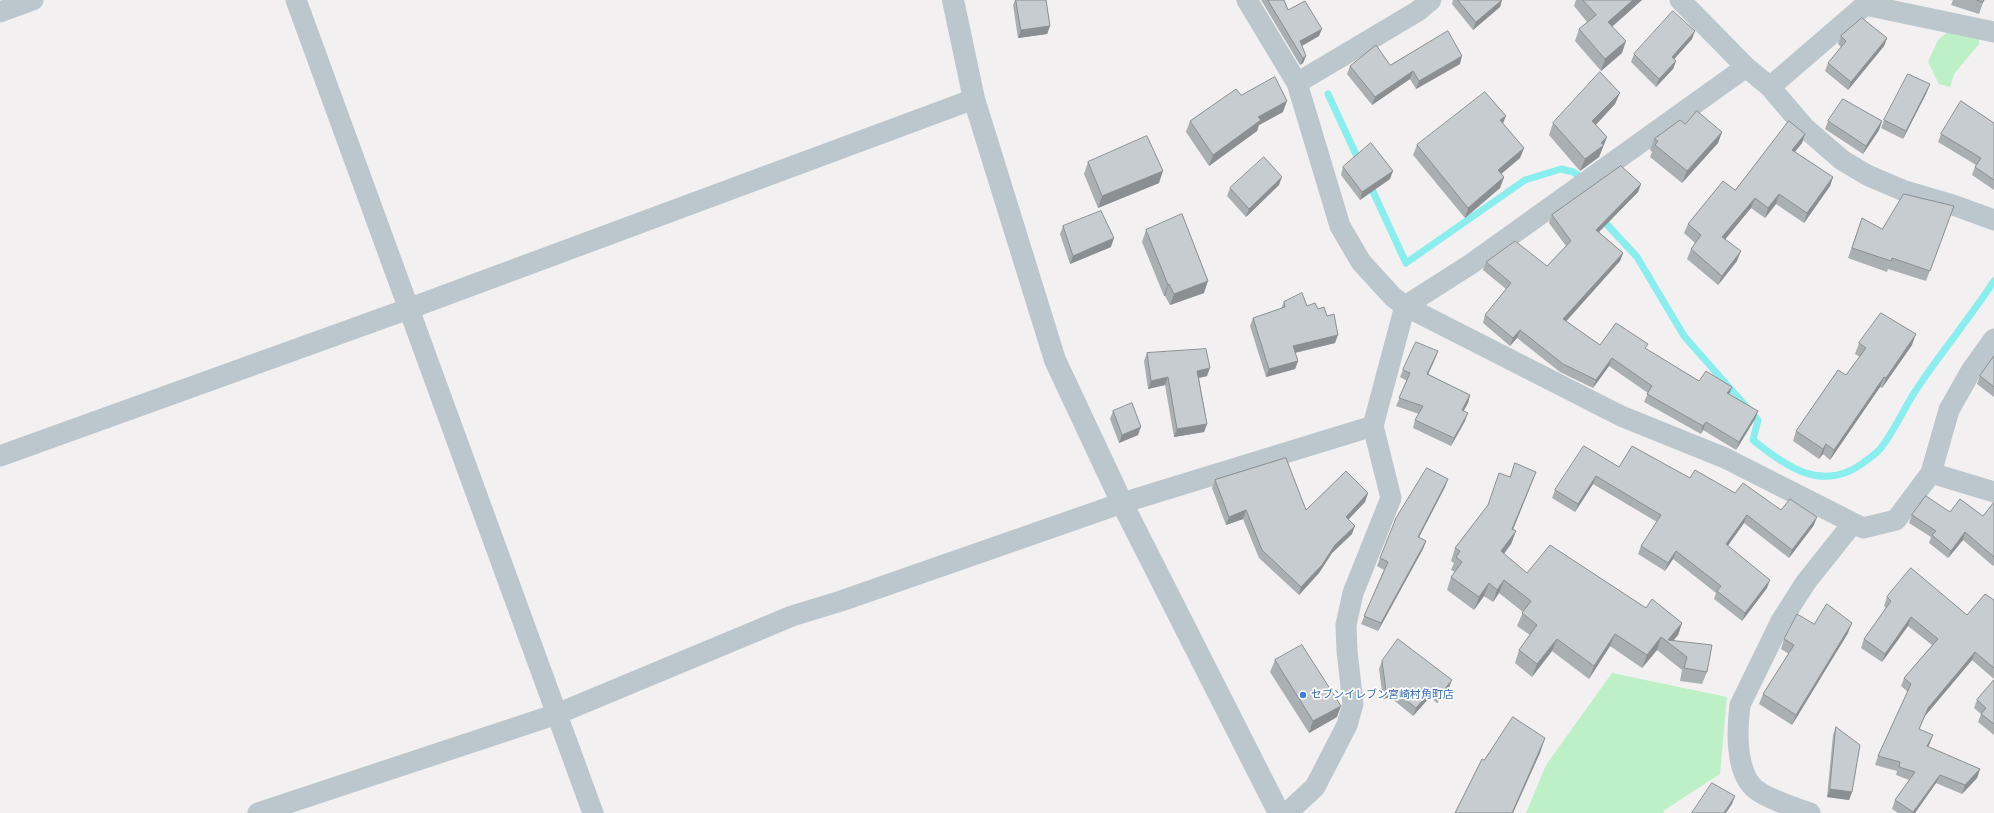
<!DOCTYPE html>
<meta charset="utf-8">
<style>
body{margin:0}
canvas{display:block;background:#f2f0f0}
</style>
<canvas width="1994" height="813"></canvas>
<script>
const ctx = document.querySelector('canvas').getContext('2d');
ctx.lineJoin = 'round';
function paint(path, color) { ctx.fillStyle = color; ctx.fill(path, 'evenodd'); }
function strokePath(path, color, width, dash) { ctx.strokeStyle = color; ctx.lineWidth = width; ctx.lineCap = dash ? 'butt' : 'round'; ctx.setLineDash(dash || []); ctx.stroke(path); }
function write(font, color, halo, rows, align = 'center') {
  ctx.font = font + ' Inter,"Noto Sans JP",sans-serif'; ctx.lineWidth = 3.5; ctx.setLineDash([]); ctx.textBaseline = 'middle'; ctx.strokeStyle = halo; ctx.fillStyle = color; for (const [text, x, y, turn = 0] of rows) {
    ctx.save(); ctx.translate(x, y); ctx.rotate((+turn || 0) * Math.PI / 180); ctx.textAlign = isNaN(turn) ? turn : align; if (halo) ctx.strokeText(text, 0, 0); ctx.fillText(text, 0, 0); ctx.restore();
  }
}
const green = new Path2D(`
 M1954 27 1978 32 1979 44 1954 74 1950 87 1939 84 1928 62 1938 40Z
 M1612 673 1727 697 1720 774 1663 811 1664 813H1526L1546 765Z`);
const stream = new Path2D(`
 M1328 94 1360 163
 M1369 183 1406 263 1525 180 1561 169 1573 172 1582 178V180
 M1600 217 1637 257 1684 336 1758 420 1753 440C1786 467 1823 493 1863 463 1868 459 1875 455 1880 449 1895 431 1904 407 1918 387 1942 351 1970 318 1994 281`);
const minor = new Path2D(`
 M296 0 593 813
 M1247 0 1297 83 1340 226 1361 262 1393 297 1405 306 1621 416 1725 458 1863 528 1896 520 1931 473 1949 410 1971 371 1994 339
 M1680 0 1746 67 1770 87 1805 128 1842 160 1867 175 1902 190 1953 205 1994 220
 M1865 5 1994 32
 M0 12 33 0
 M1297 83 1418 11 1431 0
 M1770 87 1865 5 1866 0
 M0 456 408 309 974 99
 M1931 473 1994 492
 M258 813 557 714 792 616 841 601 1122 503 1373 426
 M1287 813 1315 787 1347 725 1353 704 1347 651 1346 625 1353 593 1391 498 1373 426 1405 306 1471 264 1746 67
 M1810 813C1795 808 1765 798 1754 788 1735 770 1737 728 1740 705L1781 621 1806 582 1853 523`);
const tertiary = new Path2D(`
 M953 0 974 99 1055 360 1122 503 1279 813`);
const wall = new Path2D(`
 M1015 0H1046L1050 26 1047 34 1018 38 1013 5Z
 M1261 0H1284L1288 10 1319 36 1302 46 1306 56 1303 63 1300 65Z
 M1453 0H1502L1500 7 1473 30 1452 4Z
 M1576 0H1642L1612 26 1622 53 1601 71 1575 41 1579 29 1587 22 1574 6Z
 M1953 0H1984L1979 14 1951 5Z
 M1841 36 1887 38 1884 46 1848 90 1825 71 1828 63 1841 47 1838 44Z
 M1692 39 1674 59 1676 61 1673 69 1656 87 1631 62 1634 54Z
 M1460 64 1416 89 1410 79 1372 105 1347 74 1350 66Z
 M1927 92 1903 139 1881 128 1884 120Z
 M1241 95 1283 112 1259 125 1257 131 1209 166 1186 132 1190 121Z
 M1615 104 1596 125 1607 137 1599 157 1580 171 1549 135 1553 123Z
 M1828 121H1882L1879 130 1863 154 1825 129Z
 M1994 123V190L1972 175 1975 167 1976 165 1938 142 1941 134Z
 M1503 124 1524 148 1520 158 1501 174 1504 177 1500 188 1465 218 1413 155 1417 145Z
 M1685 124 1722 132 1718 143 1682 183 1650 157 1652 152 1650 150 1654 139Z
 M1805 134 1802 143 1795 152 1833 177 1830 186 1804 223 1776 204 1765 218 1751 208 1725 239 1737 261 1718 285 1687 259 1691 249 1695 243 1684 233 1688 224 1735 190Z
 M1088 162 1159 183 1098 208 1084 174Z
 M1343 167 1390 179 1360 200 1341 175Z
 M1641 184 1638 192 1599 232 1623 253 1620 261 1566 321 1600 345 1646 349 1699 381 1729 394 1758 411 1755 419 1736 450 1703 430 1701 434 1644 402 1648 393 1609 366 1593 388 1560 372 1517 338 1510 346 1483 323 1485 315 1506 289 1483 270 1486 262 1547 266 1566 246 1549 223 1552 215Z
 M1279 185 1246 217 1227 196 1230 188Z
 M1954 206 1926 281 1888 269 1887 272 1848 258 1858 229H1882Z
 M1063 226 1111 247 1070 264 1060 234Z
 M1146 230 1204 293 1170 305 1165 296H1164L1142 242Z
 M1284 302 1307 306 1335 343 1295 353 1298 361 1295 369 1266 377 1250 326 1253 318 1281 309Z
 M1859 343 1912 345 1882 388 1880 387 1830 460 1823 454 1819 459 1793 441 1796 431 1846 375 1860 357 1855 354Z
 M1438 351 1435 359 1428 374 1470 395 1468 403 1463 411 1465 421 1451 446 1413 428 1415 420 1419 414 1396 406 1407 381 1400 377 1403 370Z
 M1147 353 1207 376 1199 378 1207 424 1204 432 1174 437 1165 385 1148 389 1144 361Z
 M1994 356V397L1977 384 1980 376Z
 M1113 411 1138 435 1119 443 1110 419Z
 M1619 467 1690 478 1735 493 1781 510 1814 525 1789 558 1744 523 1728 546 1767 588 1742 621 1714 599 1716 593 1673 559 1665 571 1638 554 1641 546 1657 522 1593 484 1575 512 1552 498 1555 490Z
 M1536 472 1513 529 1516 531 1511 544 1504 554 1527 573 1646 608 1682 623 1678 635 1674 640 1707 672 1702 684 1680 681 1682 670 1657 650 1642 668 1610 646 1589 679 1552 651 1532 677 1515 663 1519 650 1530 635 1517 626 1523 612 1499 593 1493 602 1484 596 1474 610 1447 590 1451 577 1455 572 1451 570 1454 563 1451 561 1455 548 1510 477Z
 M1448 479 1445 487 1419 537 1426 541 1423 549 1378 631 1361 624 1384 570 1377 566 1380 558Z
 M1215 480 1306 510 1368 493 1365 502 1349 519 1352 534 1332 553 1319 573 1299 595 1259 558 1243 519 1226 525 1212 488Z
 M1994 502V565L1993 566 1963 540 1948 558 1929 543 1931 537 1909 523 1912 515 1950 512 1983 516Z
 M1887 597 1967 615 1994 600V679L1972 660 1925 716 1919 729 1930 743 1928 747 1980 769 1977 778 1962 794 1936 783 1915 813H1898L1892 809 1895 800 1909 780 1896 775 1897 771 1875 765 1878 756 1908 692 1901 686 1904 678 1932 645 1908 626 1882 662 1861 648 1864 639 1886 608 1884 606Z
 M1814 624 1848 633 1792 725 1759 704 1763 694 1789 654 1781 649 1784 639Z
 M1275 660 1337 717 1309 733 1270 672Z
 M1382 661 1449 688 1437 703 1430 697 1413 716 1390 697 1383 699 1379 669Z
 M1994 680V735L1978 722 1981 714 1974 708 1977 700Z
 M1836 727 1852 792 1849 800 1827 797 1833 735Z`);
const shadedWall = new Path2D(`
 M1502 0 1500 7 1473 30 1476 22Z
 M1633 0H1642L1604 34 1608 22Z
 M1050 26 1047 34 1018 38 1021 30Z
 M1322 29 1319 36 1298 48 1300 41Z
 M1695 31 1692 39 1669 65 1672 57Z
 M1887 38 1884 46 1848 90 1851 82Z
 M1626 41 1622 53 1601 71 1605 59Z
 M1306 56 1303 63 1300 65 1303 58Z
 M1462 56 1460 64 1416 89 1419 81Z
 M1676 61 1673 69 1656 87 1659 79Z
 M1413 71 1410 79 1372 105 1375 97Z
 M1930 84 1927 92 1903 139 1906 131Z
 M1620 93 1615 104 1588 133 1592 121Z
 M1287 101 1283 112 1259 125 1257 131 1209 166 1213 155 1258 117Z
 M1506 116 1502 126 1500 120Z
 M1882 121 1879 130 1863 154 1866 146Z
 M1722 132 1718 143 1682 183 1687 171Z
 M1805 134 1802 143 1789 159 1792 150Z
 M1607 137 1599 157 1580 171 1585 159Z
 M1524 148 1520 158 1494 180 1498 170Z
 M1163 171 1159 183 1098 208 1102 196Z
 M1393 171 1390 179 1360 200 1362 192Z
 M1282 177 1279 185 1246 217 1249 209Z
 M1504 177 1500 188 1465 218 1468 208Z
 M1833 177 1830 186 1804 223 1807 213Z
 M1641 184 1638 192 1593 238 1596 230Z
 M1779 194 1776 204 1765 218 1768 208Z
 M1755 198 1751 208 1719 247 1722 237Z
 M1114 238 1111 247 1070 264 1073 256Z
 M1741 251 1737 261 1718 285 1722 276Z
 M1623 253 1620 261 1561 327 1563 319Z
 M1208 281 1204 293 1170 305 1174 294Z
 M1169 284 1165 296H1164L1168 285Z
 M1520 330 1517 338 1510 346 1513 338Z
 M1916 334 1912 345 1882 388 1886 378Z
 M1338 335 1335 343 1290 354 1293 346Z
 M1438 351 1435 359 1425 381 1427 374Z
 M1612 358 1609 366 1593 388 1596 380Z
 M1298 361 1295 369 1266 377 1269 369Z
 M1210 368 1207 376 1194 379 1197 371Z
 M1168 377 1165 385 1148 389 1151 381Z
 M1884 377 1880 387 1830 460 1834 450Z
 M1732 387 1729 395 1727 393Z
 M1470 395 1468 403 1460 418 1462 410Z
 M1758 411 1755 419 1736 450 1739 442Z
 M1468 413 1465 421 1451 446 1454 438Z
 M1706 422 1703 430 1701 434 1703 426Z
 M1207 424 1204 432 1174 437 1177 429Z
 M1141 427 1138 435 1119 443 1122 435Z
 M1826 444 1823 454 1819 459 1823 449Z
 M1536 472 1531 485 1508 542 1512 529Z
 M1596 476 1593 484 1575 512 1578 504Z
 M1448 479 1445 487 1415 545 1418 537Z
 M1368 493 1365 502 1343 525 1346 517Z
 M1246 510 1243 519 1226 525 1229 517Z
 M1747 515 1744 523 1723 552 1726 544Z
 M1817 517 1814 525 1789 558 1792 550Z
 M1355 526 1352 534 1332 553 1319 573 1299 595 1301 587 1335 545Z
 M1516 531 1511 544 1496 564 1501 551Z
 M1965 532 1963 540 1948 558 1951 551Z
 M1426 541 1423 549 1378 631 1381 623Z
 M1676 551 1673 559 1665 571 1668 563Z
 M1504 580 1499 593 1493 602 1497 590Z
 M1770 580 1767 588 1742 621 1745 613Z
 M1489 583 1484 596 1474 610 1479 597Z
 M1911 617 1908 626 1882 662 1885 654Z
 M1682 623 1678 635 1670 644 1668 640Z
 M1852 623 1848 633 1792 725 1796 715Z
 M1615 634 1610 646 1589 679 1594 666Z
 M1661 637 1657 650 1642 668 1647 655Z
 M1557 639 1552 651 1532 677 1537 664Z
 M1975 652 1972 660 1925 716 1916 737 1928 708Z
 M1452 680 1449 688 1437 703 1440 695Z
 M1392 689 1390 697 1383 699 1386 691Z
 M1433 689 1430 697 1413 716 1416 708Z
 M1341 706 1337 717 1309 733 1313 721Z
 M1933 735 1930 743 1924 755 1927 746Z
 M1545 738 1540 753 1513 813H1512Z
 M1980 769 1977 778 1962 794 1965 785Z
 M1940 775 1936 783 1915 813H1913Z
 M1830 789 1852 792 1849 800 1827 797Z
 M1735 796 1732 804 1726 813H1724Z`);
const building = new Path2D(`
 M1016 0H1046L1050 26 1021 30Z
 M1268 0H1284L1288 10 1305 1 1322 29 1300 41 1306 56 1303 58Z
 M1458 0H1502L1476 22Z
 M1583 0H1633L1608 22 1626 41 1605 59 1579 29 1596 15Z
 M1977 0H1984L1983 2Z
 M1673 11 1695 31 1672 57 1676 61 1659 79 1634 54Z
 M1862 18 1887 38 1851 82 1828 63 1846 41 1841 36Z
 M1448 31 1462 56 1419 81 1413 71 1375 97 1350 66 1376 45 1390 65Z
 M1600 72 1620 93 1592 121 1607 137 1601 143 1604 145 1585 159 1553 123Z
 M1908 74 1930 84 1906 131 1884 120Z
 M1275 77 1287 101 1258 117 1261 120 1213 155 1190 121 1236 89 1241 95Z
 M1485 92 1506 116 1500 120 1524 148 1498 170 1504 177 1468 208 1417 145Z
 M1843 99 1882 121 1866 146 1828 121Z
 M1961 101 1994 123V180L1975 167 1981 158 1941 134Z
 M1697 111 1722 132 1687 171 1655 145 1658 141 1654 139 1680 120 1685 124Z
 M1789 121 1805 134 1792 150 1833 177 1807 213 1779 194 1768 208 1755 198 1722 237 1741 251 1722 276 1691 249 1701 235 1688 224 1723 181 1735 190Z
 M1147 136 1163 171 1102 196 1088 162Z
 M1371 143 1393 171 1362 192 1343 167Z
 M1264 157 1282 177 1249 209 1230 188Z
 M1621 166 1641 184 1596 230 1623 253 1563 319 1600 345 1616 323 1648 344 1645 348 1699 381 1706 371 1732 387 1727 393 1758 411 1739 442 1706 422 1703 426 1647 394 1652 386 1612 358 1596 380 1563 364 1520 330 1513 338 1485 315 1511 283 1486 262 1515 241 1547 266 1571 241 1552 215Z
 M1904 194 1954 206 1930 271 1892 258 1891 261 1852 248 1862 218 1882 229Z
 M1101 211 1114 238 1073 256 1063 226Z
 M1182 214 1208 281 1174 294 1169 284 1168 285 1146 230Z
 M1302 293 1307 306 1315 303 1318 309 1324 307 1327 316 1334 314 1338 335 1293 346 1298 361 1269 369 1253 318 1285 307 1284 302Z
 M1881 313 1916 334 1886 378 1884 377 1834 450 1826 444 1823 449 1796 431 1838 370 1846 375 1866 348 1859 343Z
 M1416 342 1438 351 1427 374 1470 395 1462 410 1468 413 1454 438 1415 420 1423 406 1399 398 1410 373 1403 370Z
 M1206 349 1210 368 1197 371 1207 424 1177 429 1168 377 1151 381 1147 353Z
 M1994 356V387L1980 376Z
 M1132 403 1141 427 1122 435 1113 411Z
 M1584 446 1619 467 1632 446 1690 478 1695 470 1735 493 1743 483 1781 510 1790 499 1817 517 1792 550 1747 515 1726 544 1770 580 1745 613 1717 591 1721 586 1676 551 1668 563 1641 546 1661 515 1596 476 1578 504 1555 490Z
 M1286 458 1306 510 1346 471 1368 493 1346 517 1355 526 1335 545 1322 565 1301 587 1262 550 1246 510 1229 517 1215 480Z
 M1515 463 1536 472 1512 529 1516 531 1501 551 1527 573 1550 545 1646 608 1652 599 1682 623 1668 640 1712 645 1707 672 1684 668 1687 657 1661 637 1647 655 1615 634 1594 666 1557 639 1537 664 1519 650 1537 625 1522 613 1531 601 1504 580 1497 590 1489 583 1479 597 1451 577 1462 562 1456 557 1460 551 1455 548 1488 505 1499 473 1510 477Z
 M1427 468 1448 479 1418 537 1426 541 1381 623 1364 616 1388 562 1380 558 1396 518Z
 M1926 496 1950 512 1960 499 1983 516 1994 502V557L1965 532 1951 551 1932 535 1936 531 1912 515Z
 M1911 568 1967 615 1985 594 1994 600V668L1975 652 1928 708 1919 729 1933 735 1927 746 1980 769 1965 785 1940 775 1913 812 1895 800 1915 772 1899 767 1900 762 1878 756 1911 684 1904 678 1938 639 1911 617 1885 654 1864 639 1891 601 1887 597Z
 M1827 604 1852 623 1796 715 1763 694 1794 645 1784 639 1797 614 1814 624Z
 M1398 639 1452 680 1440 695 1433 689 1416 708 1392 689 1386 691 1382 661Z
 M1302 645 1341 706 1313 721 1275 660Z
 M1994 680V724L1981 714 1986 708 1977 700Z
 M1513 717 1545 738 1512 813H1455L1482 759 1484 760Z
 M1836 727 1860 745 1852 792 1830 789Z
 M1712 783 1735 796 1724 813H1692Z`);
const markers = [
 [1303,695,4,"#3f7fe0"]
];
const shopNames = [
 ["セブンイレブン宮崎村角町店",1311,695]
];
paint(green, '#bdf0c7');
strokePath(stream, '#8aedee', 7);
strokePath(minor, '#bbc7cd', 21);
strokePath(tertiary, '#bbc7cd', 22);
paint(wall, '#aaafb2');
paint(shadedWall, '#8b8f91');
paint(building, '#c6cccf');
strokePath(building, '#8b8f91', 1);
for (const [x, y, r, color] of markers) { const dot = new Path2D(); dot.arc(x, y, r, 0, 2 * Math.PI); ctx.fillStyle = color; ctx.fill(dot); strokePath(dot, '#fff', 1.5); }
write('11px', '#366cbe', '#fff', shopNames, 'left');
</script>
